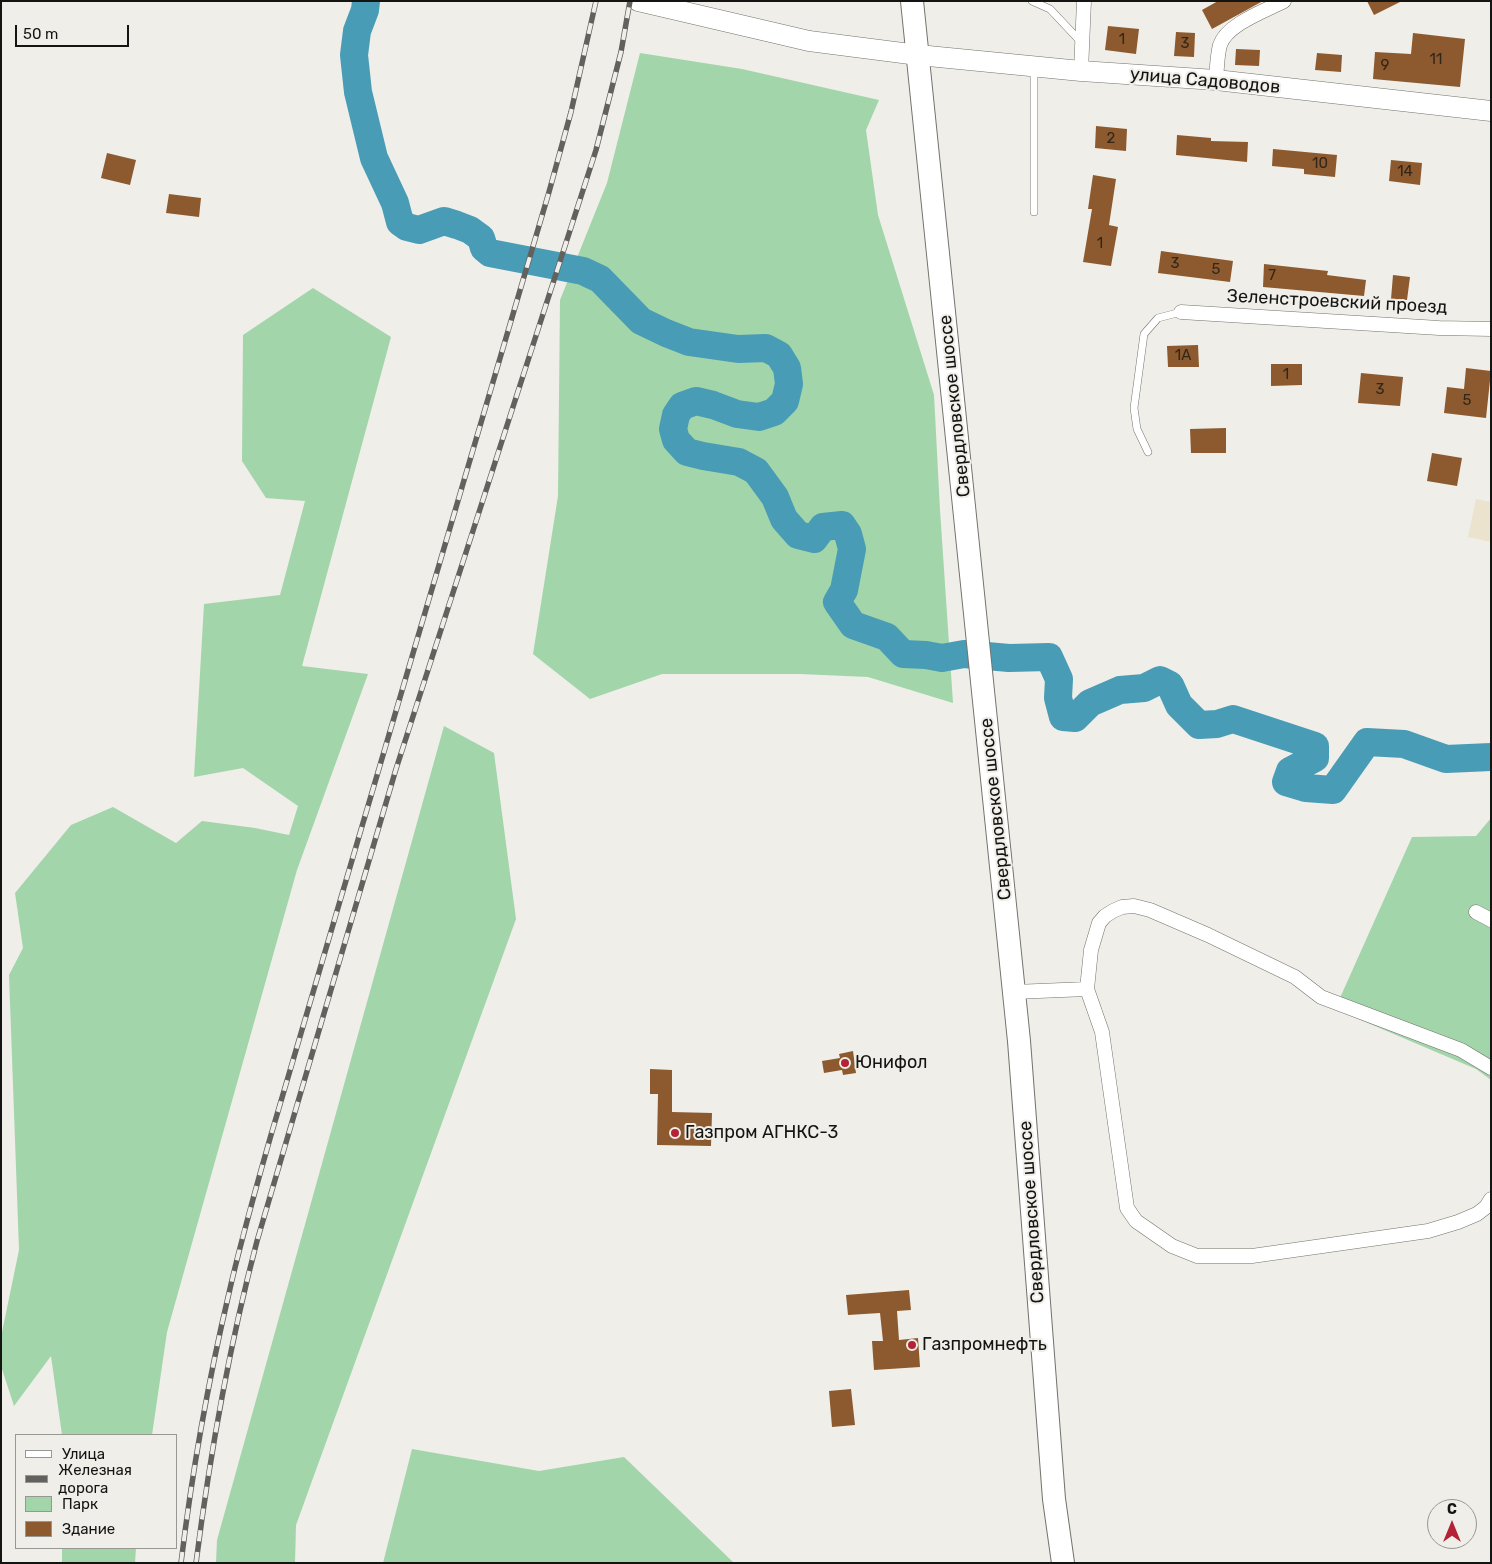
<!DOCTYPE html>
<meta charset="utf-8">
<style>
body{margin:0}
#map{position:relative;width:1492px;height:1564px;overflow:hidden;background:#efeee9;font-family:Rubik,sans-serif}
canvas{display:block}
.frame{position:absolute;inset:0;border:2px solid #141412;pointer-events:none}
.legend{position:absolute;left:15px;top:1434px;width:162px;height:115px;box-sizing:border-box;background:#efeee9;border:1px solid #979793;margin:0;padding:6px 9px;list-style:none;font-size:15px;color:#141412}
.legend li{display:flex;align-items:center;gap:10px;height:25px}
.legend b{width:25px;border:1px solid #979793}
.north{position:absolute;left:1427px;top:1499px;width:50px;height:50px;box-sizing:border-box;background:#efeee9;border:1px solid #979793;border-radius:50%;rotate:0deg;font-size:14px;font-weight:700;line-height:20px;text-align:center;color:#141412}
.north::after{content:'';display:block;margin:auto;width:18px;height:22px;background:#b42236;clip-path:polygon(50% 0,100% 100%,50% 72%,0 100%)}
.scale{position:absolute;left:15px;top:25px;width:114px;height:22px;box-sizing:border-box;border:2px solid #141412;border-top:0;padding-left:6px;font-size:15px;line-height:18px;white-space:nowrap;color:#141412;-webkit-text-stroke:4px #efeee9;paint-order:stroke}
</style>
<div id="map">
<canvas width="1492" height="1564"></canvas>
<div class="frame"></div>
<ul class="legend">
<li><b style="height:6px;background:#fff"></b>Улица</li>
<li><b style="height:6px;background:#62615e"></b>Железная дорога</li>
<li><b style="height:14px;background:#a2d5aa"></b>Парк</li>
<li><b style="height:14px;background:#8c5a2e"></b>Здание</li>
</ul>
<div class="north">С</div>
<div class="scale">50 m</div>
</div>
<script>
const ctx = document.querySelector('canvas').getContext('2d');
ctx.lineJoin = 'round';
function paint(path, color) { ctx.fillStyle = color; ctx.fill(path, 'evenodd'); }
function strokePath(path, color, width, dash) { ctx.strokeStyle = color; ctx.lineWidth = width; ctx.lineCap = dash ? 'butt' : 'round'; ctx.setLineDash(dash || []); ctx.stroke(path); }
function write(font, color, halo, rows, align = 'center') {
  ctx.font = font + ' Rubik,sans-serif'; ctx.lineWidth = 4; ctx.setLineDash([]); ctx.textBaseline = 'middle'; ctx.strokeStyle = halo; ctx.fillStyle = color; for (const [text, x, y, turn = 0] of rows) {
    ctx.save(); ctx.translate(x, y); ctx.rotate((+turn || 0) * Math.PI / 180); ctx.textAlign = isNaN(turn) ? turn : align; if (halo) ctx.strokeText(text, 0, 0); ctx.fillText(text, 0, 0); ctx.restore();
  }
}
const industrial = new Path2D(`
 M1476 499 1491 502V542L1468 537Z`);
const green = new Path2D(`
 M640 53 742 69 879 100 866 130 878 215 934 395 940 510 953 703 868 677 800 674H662L590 699 533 654 558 496 560 300 607 183Z
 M313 288 391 337 302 666 368 674 297 870 167 1332 152 1435H62L51 1356 14 1406 1 1366V1337L19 1250 9 975 23 948 15 893 71 825 113 807 176 843 202 821 255 828 289 835 298 806 243 768 194 777 204 604 280 595 305 501 266 498 242 461 243 335Z
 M444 726 494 753 516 919 296 1525 295 1563H216L217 1540Z
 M1491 818V1080L1476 1069 1335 1009 1412 837 1476 836Z
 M412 1449 539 1471 624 1457 734 1563H383Z
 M62 1548H136L135 1563H62Z`);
const river = new Path2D(`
 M366 1 365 10 357 31 354 55 358 92 374 158 395 203 400 222 407 227 419 230 444 221 457 225 470 230 481 238 484 248 490 253 583 271 600 279 641 321 666 333 689 342 738 349 766 348 779 355 787 368 789 384 785 401 774 412 759 417 737 414 713 405 696 401 682 406 676 415 673 429 676 440 687 452 703 456 739 462 756 471 775 497 784 519 798 535 814 539 823 527 842 525 848 534 852 549 844 590 837 602 853 625 887 637 903 654 926 655 942 658 964 654 1009 658 1049 657 1059 679 1058 698 1063 717 1075 718 1090 703 1120 690 1144 688 1160 680 1170 685 1179 705 1199 725 1217 724 1233 719 1315 746V758L1290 771 1286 782 1306 788 1333 790 1367 742 1404 744 1446 759 1491 757`);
const building = new Path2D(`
 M1218 1H1263L1212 29 1202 10Z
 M1367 1H1402L1374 15Z
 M1108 26 1139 29 1136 54 1105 50Z
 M1176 32 1195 33 1194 57 1174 56Z
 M1413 33 1465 39 1460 87 1373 79 1375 52 1411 54Z
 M1236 49 1260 50 1259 66 1235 65Z
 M1317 53 1342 55 1341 72 1315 70Z
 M1096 126 1127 129 1126 151 1095 148Z
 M1177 135 1211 138V141L1248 142 1247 162 1176 155Z
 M1273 149 1337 155 1335 177 1304 174V169L1272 166Z
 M107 153 136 160 130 185 101 178Z
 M1391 160 1422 163 1420 185 1389 181Z
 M1093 175 1116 179 1109 225 1118 227 1111 266 1083 262 1092 209H1088Z
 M169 194 201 198 199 217 166 213Z
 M1161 251 1233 261 1230 282 1158 273Z
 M1264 264 1328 271 1327 275 1366 280 1364 296 1263 287Z
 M1393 275 1410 277 1407 300 1391 299Z
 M1198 345 1199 367H1168L1167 346Z
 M1271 364H1302V385L1271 386Z
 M1466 368 1491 371 1486 418 1444 413 1447 387 1464 389Z
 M1361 373 1403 377 1400 406 1358 403Z
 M1226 428V453H1191L1190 429Z
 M1432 453 1462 458 1457 486 1427 481Z
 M853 1051 856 1073 843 1075 842 1070 824 1073 822 1061 840 1058 839 1054Z
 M650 1069 672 1070V1112L712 1113 711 1146 657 1145 658 1094H650Z
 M909 1290 911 1310 897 1311 899 1340 918 1338 920 1367 874 1370 872 1341H883L880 1313 848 1315 846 1295Z
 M851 1389 855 1425 832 1427 829 1391Z`);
const lane = new Path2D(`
 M1032 1 1050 9 1081 42
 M1034 68V212
 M1148 452 1137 429 1134 408 1144 334 1158 318 1181 312`);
const street = new Path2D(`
 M1081 71 1084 1
 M1216 80C1217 69 1217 56 1220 45 1227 24 1265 11 1284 1
 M1181 312 1439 328 1491 329
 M1476 912 1491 920
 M1087 989 1102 1032 1127 1208 1136 1221 1172 1246 1197 1256H1252L1428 1231 1458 1222 1477 1214 1486 1207 1491 1199
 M1014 992 1087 989 1091 950 1099 923 1105 916 1113 911 1122 907 1134 906 1150 910 1208 935 1295 977 1321 997 1461 1050 1491 1068`);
const secondary = new Path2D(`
 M638 1 809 41 918 55 1081 71 1216 80 1491 111`);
const primary = new Path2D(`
 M912 1 1019 1041 1054 1499 1063 1563`);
const rail = new Path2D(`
 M181 1563C192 1472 208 1382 229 1293 241 1240 256 1188 271 1135L549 192 571 112 596 1
 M196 1563C210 1454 229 1347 257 1241L396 769 596 150 621 52 630 1`);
const markers = [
 [845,1063,5,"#b42236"],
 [675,1133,5,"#b42236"],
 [912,1345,5,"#b42236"]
];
const numberNames = [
 ["1",1122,40],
 ["3",1185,44],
 ["11",1436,60],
 ["9",1385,66],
 ["2",1111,139],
 ["10",1320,164],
 ["14",1405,172],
 ["1",1100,244],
 ["3",1175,264],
 ["5",1216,270],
 ["7",1272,276],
 ["1А",1183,356],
 ["1",1286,375],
 ["3",1380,390],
 ["5",1467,401]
];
const streetNames = [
 ["улица Садоводов",1205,81,5],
 ["Зеленстроевский проезд",1337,302,3],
 ["Свердловское шоссе",955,406,-96],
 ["Свердловское шоссе",996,809,-96],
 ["Свердловское шоссе",1032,1212,-94]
];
const poiNames = [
 ["Юнифол",855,1063],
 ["Газпром АГНКС-3",685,1133],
 ["Газпромнефть",922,1345]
];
paint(industrial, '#ece3ce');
paint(green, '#a2d5aa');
strokePath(river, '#489cb5', 28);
paint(building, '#8c5a2e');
strokePath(lane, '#73726d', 8);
strokePath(street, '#73726d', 15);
strokePath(secondary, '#73726d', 21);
strokePath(primary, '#73726d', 24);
strokePath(lane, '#fff', 7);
strokePath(street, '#fff', 14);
strokePath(secondary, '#fff', 20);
strokePath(primary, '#fff', 22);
strokePath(rail, '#62615e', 5.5);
strokePath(rail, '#efeee9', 4, [11]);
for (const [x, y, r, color] of markers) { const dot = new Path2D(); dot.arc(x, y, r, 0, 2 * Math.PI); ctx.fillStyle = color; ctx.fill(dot); strokePath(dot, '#efeee9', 2); }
write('15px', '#322619', null, numberNames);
write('18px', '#141412', '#efeee9', streetNames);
write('18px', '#141412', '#efeee9', poiNames, 'left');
</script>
